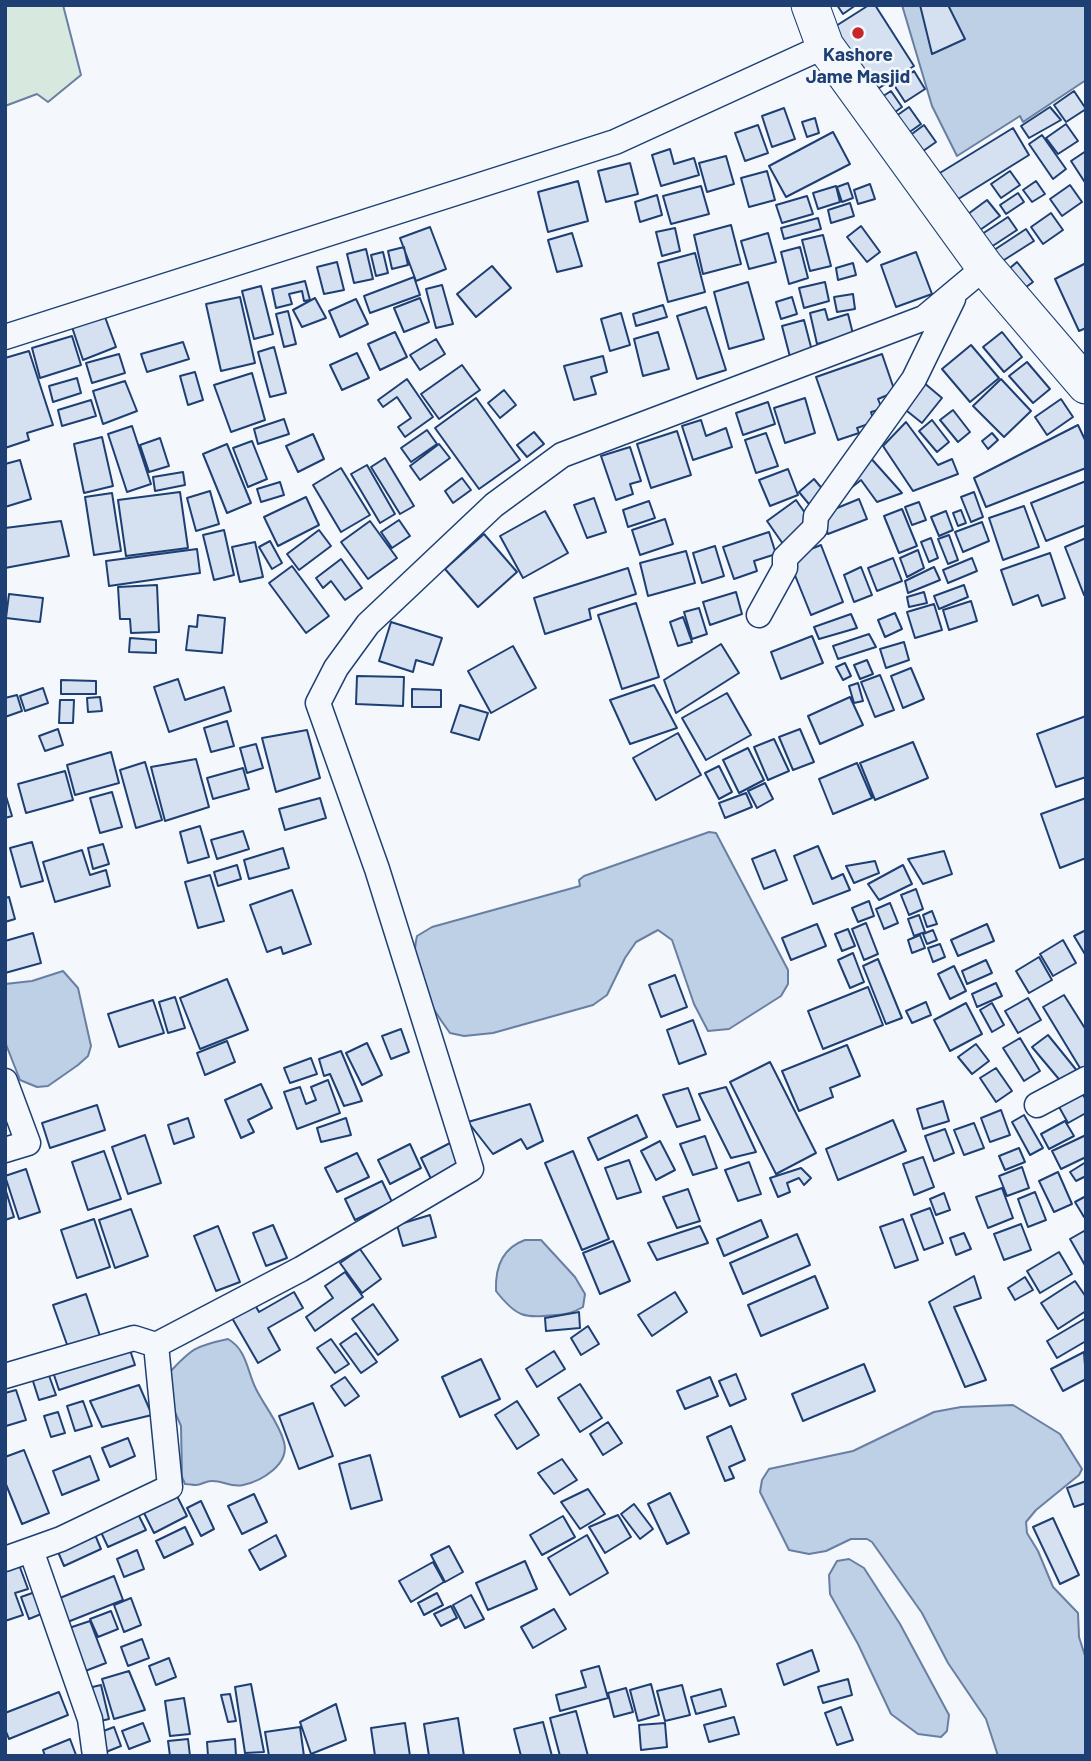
<!DOCTYPE html>
<style>
body{margin:0}
#map{position:relative;width:1091px;height:1761px;overflow:hidden;background:#f4f7fb;font-family:Barlow,sans-serif}
canvas{display:block}
.frame{position:absolute;inset:0;border:7px solid #1d3f73;pointer-events:none}
</style>
<div id="map">
<canvas width="1091" height="1761"></canvas>
<div class="frame"></div>
</div>
<script>
const ctx = document.querySelector('canvas').getContext('2d');
ctx.lineJoin = 'round';
function paint(path, color) { ctx.fillStyle = color; ctx.fill(path, 'evenodd'); }
function strokePath(path, color, width, dash) { ctx.strokeStyle = color; ctx.lineWidth = width; ctx.lineCap = dash ? 'butt' : 'round'; ctx.setLineDash(dash || []); ctx.stroke(path); }
function write(font, color, halo, rows, align = 'center') {
  ctx.font = font + ' Barlow,sans-serif'; ctx.lineWidth = 5; ctx.setLineDash([]); ctx.textBaseline = 'middle'; ctx.strokeStyle = halo; ctx.fillStyle = color; for (const [text, x, y, turn = 0] of rows) {
    ctx.save(); ctx.translate(x, y); ctx.rotate((+turn || 0) * Math.PI / 180); ctx.textAlign = isNaN(turn) ? turn : align; if (halo) ctx.strokeText(text, 0, 0); ctx.fillText(text, 0, 0); ctx.restore();
  }
}
const green = new Path2D(`
 M5 5H63L81 75 48 102 37 94 5 106Z`);
const water = new Path2D(`
 M902 5H1086V80L1023 122 1020 116 957 156 932 106Z
 M709 832 716 833 788 970V984L781 996 729 1029 708 1031 694 1004 672 940 658 930 636 942 625 958 607 995 593 1005 493 1033 464 1036 450 1033C430 1006 408 972 417 936L432 927 580 886 579 880 584 876Z
 M63 971 78 988 91 1046 88 1056 78 1065 48 1086 37 1087 20 1080 5 1042V984L32 981Z
 M525 1240H541L575 1277 585 1294 583 1307C573 1313 566 1314 556 1315 524 1318 517 1318 496 1291 495 1267 502 1248 525 1240Z
 M228 1339C247 1350 247 1371 256 1389 265 1407 279 1423 284 1442 290 1464 262 1481 243 1485 231 1488 222 1480 211 1481 206 1481 201 1485 196 1485 192 1485 189 1484 185 1484L182 1477 181 1426 174 1410 169 1373C191 1349 195 1346 228 1339Z
 M1013 1405 1060 1434 1082 1469 1079 1475 1036 1510 1026 1522 1027 1533 1038 1551 1053 1587 1078 1613 1079 1637 1086 1659V1756H998L986 1719 948 1663 922 1613 872 1542 867 1539H851L826 1551 809 1554 789 1550 760 1492 762 1480 769 1469 853 1451 934 1412 961 1407Z
 M849 1559 864 1568 900 1624 949 1715 947 1731 941 1737 918 1734 891 1714 858 1644 830 1594 829 1575 837 1561Z`);
const building = new Path2D(`
 M837 5H856L843 14Z
 M869 5H875L914 66 868 95 828 31Z
 M920 5H948L965 39 932 54Z
 M914 71 925 89 905 102 894 85Z
 M891 91 902 107 883 121 871 104Z
 M1074 91 1086 109 1066 122 1054 105Z
 M909 107 921 124 901 138 889 121Z
 M1050 107 1061 120 1029 138 1021 126Z
 M784 108 795 139 772 147 762 116Z
 M815 118 819 133 807 137 802 122Z
 M1066 124 1078 141 1058 154 1046 138Z
 M758 125 768 153 745 161 735 133Z
 M924 125 936 142 916 156 905 139Z
 M1013 128 1029 155 947 206 930 179Z
 M833 132 850 164 786 197 769 166Z
 M1042 135 1066 169 1053 179 1029 144Z
 M670 149 674 164 694 158 699 175 661 186 652 155Z
 M1086 151V184L1071 161Z
 M726 156 734 184 707 192 699 163Z
 M630 163 638 194 606 202 598 171Z
 M767 171 775 200 749 207 741 178Z
 M1010 171 1020 185 1001 198 991 184Z
 M578 181 588 221 548 232 538 192Z
 M1036 181 1045 194 1032 202 1023 190Z
 M848 183 853 198 842 202 837 187Z
 M870 184 875 199 858 204 854 190Z
 M1070 185 1082 202 1062 216 1050 199Z
 M701 186 709 214 671 224 663 196Z
 M836 186 840 202 818 209 813 193Z
 M1018 193 1024 202 1006 214 1000 205Z
 M657 195 662 215 640 222 635 202Z
 M807 196 813 214 782 223 776 205Z
 M987 200 1000 216 980 230 968 214Z
 M850 203 854 216 831 223 828 210Z
 M1051 213 1063 230 1043 244 1031 227Z
 M1008 217 1017 230 985 251 976 238Z
 M818 218 821 229 784 239 781 228Z
 M731 225 741 264 703 274 694 235Z
 M861 226 880 252 867 262 847 237Z
 M430 227 446 269 416 281 400 238Z
 M675 228 680 251 662 256 656 232Z
 M1026 229 1034 241 993 267 985 256Z
 M572 233 582 266 557 272 548 240Z
 M768 233 776 262 749 269 741 241Z
 M823 235 831 266 810 271 802 240Z
 M404 247 408 265 392 269 388 251Z
 M800 247 808 278 789 284 781 252Z
 M366 249 373 279 354 283 347 254Z
 M383 252 388 273 376 276 371 255Z
 M916 252 932 294 896 307 881 265Z
 M695 253 705 292 668 302 658 263Z
 M337 262 344 290 324 294 317 267Z
 M1017 262 1033 282 1018 293 1003 274Z
 M853 263 856 275 838 280 836 268Z
 M1086 263V328L1079 331 1055 279Z
 M492 266 511 288 476 317 457 294Z
 M414 277 420 295 370 313 364 296Z
 M305 281 310 300 304 301 302 291 289 294 292 304 276 308 272 289Z
 M748 282 764 339 729 349 714 292Z
 M825 282 829 301 804 308 799 288Z
 M442 285 453 324 436 328 426 289Z
 M261 286 273 334 254 339 242 291Z
 M853 294 855 309 837 312 834 297Z
 M240 297 255 363 221 371 206 304Z
 M792 297 797 314 781 319 776 302Z
 M315 298 326 318 302 327 293 310Z
 M420 298 429 322 404 332 394 308Z
 M356 299 368 324 340 337 329 311Z
 M663 305 667 317 636 326 633 314Z
 M706 307 726 370 697 379 677 316Z
 M825 309 828 320 848 314 853 334 817 344 810 313Z
 M288 311 296 344 284 347 276 314Z
 M621 313 630 345 610 351 601 319Z
 M105 317 116 347 83 360 72 327Z
 M804 320 812 351 790 357 782 326Z
 M395 332 407 357 380 370 368 344Z
 M658 332 669 369 643 376 634 339Z
 M1002 332 1022 357 1004 372 983 347Z
 M72 336 81 365 40 378 32 348Z
 M436 339 445 354 420 370 410 355Z
 M183 342 189 359 147 372 141 354Z
 M971 345 999 378 970 402 942 369Z
 M274 347 286 393 270 397 258 352Z
 M29 351 53 425 27 433 29 440 5 448V358Z
 M357 353 369 378 342 390 330 365Z
 M119 354 125 373 92 383 86 363Z
 M882 354 895 392 878 399 882 409 871 412 874 422 857 428 859 433 838 440 816 377Z
 M603 356 607 372 591 377 596 394 574 400 564 366Z
 M1027 362 1050 389 1033 403 1009 376Z
 M462 365 480 390 439 419 421 394Z
 M195 372 203 400 188 405 180 376Z
 M252 373 265 420 231 432 214 385Z
 M77 378 81 393 53 402 49 386Z
 M407 379 433 417 405 437 398 427 411 418 397 397 383 407 378 400Z
 M1001 379 1031 411 1004 437 973 406Z
 M125 381 137 411 103 424 93 391Z
 M923 382 942 398 922 423 902 407Z
 M504 390 516 405 500 418 488 403Z
 M476 398 520 460 479 489 435 428Z
 M805 398 815 433 785 443 774 408Z
 M1061 399 1073 417 1047 435 1035 417Z
 M91 400 96 416 62 426 58 410Z
 M768 402 775 424 743 435 736 413Z
 M953 410 970 432 958 442 940 420Z
 M284 419 289 434 258 444 254 429Z
 M701 420 706 436 726 428 732 447 693 460 682 426Z
 M932 420 949 442 937 452 919 431Z
 M906 422 938 465 952 459 958 474 913 491 883 446Z
 M1078 425 1086 442V468L986 507 974 478Z
 M132 426 151 484 127 492 108 434Z
 M427 430 437 444 411 462 401 448Z
 M677 431 691 475 651 488 637 444Z
 M534 432 544 444 527 457 517 445Z
 M766 433 778 466 756 473 745 440Z
 M992 433 998 440 988 449 982 441Z
 M313 434 324 459 298 472 286 446Z
 M102 437 113 486 84 493 74 444Z
 M160 438 169 466 149 472 140 445Z
 M252 441 267 479 248 487 233 448Z
 M227 444 251 503 227 513 203 454Z
 M439 444 450 458 420 480 410 466Z
 M630 447 641 481 630 484 633 494 616 500 601 456Z
 M868 455 902 493 877 502 861 480 847 491Z
 M385 458 414 506 400 514 371 467Z
 M20 460 31 499 5 507V464Z
 M367 465 395 514 380 523 351 474Z
 M341 468 370 515 341 532 313 485Z
 M788 469 798 495 770 506 759 480Z
 M183 472 185 485 155 491 153 477Z
 M462 478 471 490 453 503 445 491Z
 M814 479 829 497 813 509 799 492Z
 M1086 481V525L1046 541 1031 503Z
 M280 482 284 495 261 502 257 489Z
 M210 491 219 524 196 531 187 498Z
 M180 492 188 548 126 556 118 500Z
 M974 492 983 517 971 522 961 497Z
 M112 493 121 551 94 555 85 497Z
 M306 497 319 525 278 546 264 517Z
 M594 498 606 532 587 538 574 505Z
 M859 499 867 519 828 534 820 515Z
 M796 500 812 523 783 544 767 521Z
 M649 501 655 518 628 527 623 510Z
 M919 502 926 520 912 525 905 507Z
 M1024 506 1039 547 1003 560 989 518Z
 M902 509 917 546 899 553 884 516Z
 M961 510 966 523 958 526 953 513Z
 M545 511 568 553 523 578 500 536Z
 M946 511 953 530 939 536 931 517Z
 M665 519 673 544 640 555 632 530Z
 M399 520 410 536 392 548 381 532Z
 M61 521 69 556 5 568V528Z
 M370 521 397 558 368 579 341 542Z
 M982 522 989 541 963 552 955 532Z
 M224 530 234 575 214 580 203 535Z
 M319 530 331 546 299 570 287 554Z
 M769 532 776 554 754 561 757 571 734 579 723 547Z
 M484 534 517 572 478 607 445 569Z
 M949 535 958 560 948 564 938 539Z
 M931 538 938 558 929 562 921 542Z
 M1086 538V594L1084 595 1065 547Z
 M270 541 282 563 272 569 259 547Z
 M255 542 263 577 240 582 232 547Z
 M821 545 843 602 811 615 788 558Z
 M715 546 724 576 702 583 693 553Z
 M197 549 200 573 109 586 106 561Z
 M918 550 924 568 907 577 900 558Z
 M686 551 695 583 648 596 640 563Z
 M1050 553 1065 598 1042 606 1038 595 1013 605 1001 570Z
 M893 558 902 581 877 591 868 568Z
 M972 558 977 571 948 583 943 570Z
 M341 559 362 588 345 600 331 581 323 588 316 578Z
 M292 566 329 616 306 633 269 583Z
 M861 567 872 595 854 602 844 575Z
 M934 567 940 580 908 593 905 581Z
 M628 568 636 594 589 609 591 619 545 634 534 598Z
 M157 585 159 632 131 633 130 619H120L118 587Z
 M964 585 968 597 939 609 934 596Z
 M736 592 742 614 710 625 703 602Z
 M924 592 927 603 909 607 907 597Z
 M9 594 43 598 40 622 6 618Z
 M971 601 977 621 949 630 943 610Z
 M636 603 659 677 622 689 598 615Z
 M934 604 942 630 915 638 907 612Z
 M699 608 707 634 692 639 684 612Z
 M895 613 902 629 885 637 878 620Z
 M851 614 857 628 819 639 814 627Z
 M198 615 225 618 222 653 186 650 189 626 197 627Z
 M683 617 692 642 678 646 670 622Z
 M391 622 442 638 433 665 416 660 413 672 379 661Z
 M869 634 876 647 838 659 833 646Z
 M812 636 823 663 781 679 771 652Z
 M130 638 156 640V653L129 652Z
 M904 642 909 660 886 668 880 649Z
 M721 644 739 673 676 713 664 680Z
 M513 646 536 688 491 713 468 671Z
 M867 660 873 674 860 679 854 665Z
 M845 663 851 676 843 680 836 667Z
 M911 668 924 699 903 708 891 676Z
 M880 675 894 710 875 717 861 682Z
 M357 676 404 677 403 706 356 704Z
 M178 679 185 700 224 687 231 711 169 732 154 687Z
 M61 680 96 681V694H61Z
 M858 683 863 701 854 703 849 686Z
 M654 685 677 728 630 744 610 700Z
 M43 688 48 703 25 711 20 696Z
 M412 689 441 690V707H412Z
 M727 693 751 735 706 760 682 718Z
 M17 695 22 711 5 717V698Z
 M100 697 102 711 88 712 87 698Z
 M850 697 863 725 820 744 808 716Z
 M60 700H74L73 723H59Z
 M460 705 488 713 479 740 451 732Z
 M1086 716V777L1056 787 1037 734Z
 M227 721 234 746 211 752 204 728Z
 M58 729 63 745 45 751 39 736Z
 M800 729 814 762 793 770 779 737Z
 M307 730 320 778 276 792 262 738Z
 M678 733 701 775 656 800 633 758Z
 M774 739 789 771 768 780 754 747Z
 M913 742 928 778 875 800 860 763Z
 M256 744 263 768 247 773 240 748Z
 M748 748 764 780 739 793 723 760Z
 M111 752 119 783 75 795 67 765Z
 M196 759 209 807 165 821 151 767Z
 M145 762 162 820 136 828 120 770Z
 M857 763 872 798 833 814 819 779Z
 M719 766 732 792 719 799 705 773Z
 M243 768 249 789 213 799 207 778Z
 M65 771 73 800 26 813 18 784Z
 M765 783 773 799 757 808 748 791Z
 M112 792 122 827 100 833 90 798Z
 M5 793 12 816 5 818Z
 M746 793 752 807 725 818 719 803Z
 M320 798 326 818 285 830 279 809Z
 M1086 798V858L1060 868 1041 814Z
 M200 826 209 857 188 863 180 832Z
 M243 831 249 849 217 859 211 840Z
 M32 842 43 881 21 887 10 848Z
 M103 844 109 864 93 869 88 848Z
 M818 846 832 879 843 874 850 890 813 904 794 856Z
 M283 848 289 868 249 879 244 860Z
 M82 850 90 875 106 870 110 886 55 902 43 862Z
 M775 850 787 880 764 889 752 859Z
 M944 851 952 874 923 884 908 859Z
 M875 861 879 873 854 883 846 866Z
 M237 865 241 879 218 886 214 872Z
 M903 865 912 884 879 900 868 884Z
 M210 875 224 921 198 928 185 882Z
 M916 889 923 909 909 915 901 895Z
 M292 890 311 944 283 954 281 947 267 952 250 905Z
 M9 897 15 919 5 922V898Z
 M869 901 874 916 858 922 852 908Z
 M890 903 898 923 884 929 876 909Z
 M932 911 937 924 927 927 923 915Z
 M919 915 925 932 914 936 908 919Z
 M866 923 878 954 864 960 852 929Z
 M817 924 826 946 791 960 782 938Z
 M987 924 994 941 958 956 951 940Z
 M848 929 855 946 842 951 835 934Z
 M933 930 937 940 927 944 923 934Z
 M1086 930V956L1074 936Z
 M33 933 41 963 5 973V941Z
 M920 935 925 948 912 953 908 940Z
 M1063 940 1076 963 1053 976 1040 954Z
 M940 944 945 957 933 962 928 948Z
 M853 953 864 982 850 988 838 960Z
 M1039 957 1052 980 1029 993 1016 971Z
 M878 959 902 1018 886 1024 863 966Z
 M986 960 992 973 967 984 962 971Z
 M954 966 966 991 950 999 938 974Z
 M675 975 687 1007 661 1017 649 985Z
 M227 979 248 1030 200 1049 180 998Z
 M996 983 1002 996 977 1007 972 994Z
 M868 987 883 1025 823 1049 808 1011Z
 M1064 995 1086 1030V1071L1083 1073 1043 1007Z
 M175 997 185 1028 168 1033 159 1002Z
 M1028 998 1041 1020 1018 1033 1005 1011Z
 M153 1000 164 1033 119 1047 108 1014Z
 M926 1002 931 1015 912 1023 906 1011Z
 M966 1003 982 1034 950 1051 934 1020Z
 M992 1003 1004 1025 992 1032 980 1010Z
 M693 1020 706 1054 679 1064 667 1030Z
 M401 1029 409 1052 391 1059 382 1036Z
 M1048 1035 1078 1072 1063 1084 1032 1047Z
 M1020 1038 1040 1071 1024 1081 1003 1048Z
 M227 1041 235 1062 205 1075 197 1053Z
 M367 1043 382 1075 362 1085 346 1053Z
 M976 1044 989 1061 972 1074 958 1057Z
 M847 1045 860 1076 830 1088 833 1097 799 1111 782 1071Z
 M341 1051 362 1101 344 1106 330 1074 324 1076 319 1059Z
 M311 1058 317 1074 290 1083 284 1068Z
 M770 1062 816 1153 776 1174 730 1082Z
 M996 1068 1012 1091 996 1102 980 1078Z
 M328 1080 340 1113 297 1129 284 1092 300 1087 306 1104 316 1100 311 1087Z
 M261 1084 272 1108 248 1120 254 1132 241 1138 225 1100Z
 M726 1087 756 1152 731 1158 699 1094Z
 M688 1088 700 1120 677 1127 663 1095Z
 M1081 1091 1086 1100V1113L1068 1123 1058 1105Z
 M943 1101 949 1121 923 1129 917 1109Z
 M530 1104 543 1141 527 1149 521 1139 493 1154 468 1122Z
 M97 1105 105 1130 50 1148 42 1123Z
 M1001 1110 1010 1135 990 1142 981 1118Z
 M637 1115 647 1137 598 1160 588 1138Z
 M1024 1115 1043 1148 1030 1155 1012 1122Z
 M188 1118 194 1137 174 1144 168 1125Z
 M346 1118 351 1135 321 1142 317 1128Z
 M893 1120 906 1151 838 1180 826 1149Z
 M1065 1121 1074 1136 1049 1149 1041 1134Z
 M974 1123 984 1148 964 1155 954 1130Z
 M945 1129 954 1153 934 1161 925 1136Z
 M145 1135 161 1183 128 1194 112 1147Z
 M1086 1135V1157L1061 1169 1052 1151Z
 M705 1136 717 1168 693 1175 680 1144Z
 M660 1141 675 1170 656 1180 641 1151Z
 M452 1142 464 1166 432 1181 421 1158Z
 M410 1144 421 1168 390 1184 378 1160Z
 M1019 1148 1025 1162 1005 1170 999 1156Z
 M104 1151 121 1199 88 1210 72 1162Z
 M573 1151 609 1239 582 1250 545 1163Z
 M357 1153 369 1177 337 1192 325 1168Z
 M923 1157 934 1187 914 1195 903 1164Z
 M629 1160 641 1192 617 1199 605 1168Z
 M749 1162 761 1194 738 1201 725 1170Z
 M1086 1162V1176L1076 1181 1070 1172Z
 M1022 1167 1029 1188 1007 1196 999 1176Z
 M801 1168 811 1178 804 1185 799 1178 787 1183 790 1192 778 1197 770 1178Z
 M26 1169 40 1212 19 1219 5 1176Z
 M1058 1172 1072 1204 1054 1212 1039 1181Z
 M382 1181 392 1202 355 1220 345 1199Z
 M5 1188 14 1217 5 1220Z
 M1002 1188 1013 1218 988 1228 976 1197Z
 M688 1189 700 1221 677 1228 663 1197Z
 M1035 1192 1046 1220 1028 1227 1018 1199Z
 M944 1193 950 1210 936 1215 930 1199Z
 M1086 1196V1216L1084 1217 1075 1202Z
 M930 1208 943 1243 924 1250 911 1215Z
 M131 1209 148 1256 115 1268 99 1220Z
 M430 1215 436 1237 403 1246 397 1225Z
 M94 1219 110 1267 77 1278 61 1230Z
 M903 1219 918 1260 895 1268 880 1227Z
 M761 1220 768 1237 724 1256 717 1239Z
 M1021 1224 1031 1250 1004 1260 994 1234Z
 M273 1225 287 1258 266 1266 253 1233Z
 M218 1226 240 1282 216 1291 194 1236Z
 M700 1226 708 1243 657 1260 648 1243Z
 M1084 1231 1086 1234V1267L1070 1239Z
 M964 1233 971 1249 956 1255 950 1238Z
 M797 1234 810 1265 743 1294 730 1263Z
 M613 1241 630 1281 600 1294 583 1253Z
 M360 1249 381 1279 362 1293 340 1263Z
 M1059 1252 1072 1274 1040 1293 1027 1271Z
 M345 1272 363 1297 315 1331 306 1317 333 1298 325 1286Z
 M815 1276 828 1308 761 1336 748 1305Z
 M974 1276 981 1298 954 1307 986 1380 965 1387 929 1302Z
 M1025 1277 1033 1290 1015 1300 1008 1288Z
 M1075 1281 1086 1297V1311L1058 1329 1041 1303Z
 M294 1292 303 1308 268 1328 280 1350 258 1363 232 1318 255 1305 259 1312Z
 M675 1292 687 1312 652 1336 638 1315Z
 M86 1294 102 1342 70 1353 53 1305Z
 M373 1304 398 1340 378 1355 352 1319Z
 M579 1312 580 1328 546 1331 545 1318Z
 M1086 1318V1341L1057 1358 1047 1341Z
 M588 1326 599 1344 581 1355 571 1338Z
 M356 1333 377 1362 361 1373 340 1344Z
 M331 1339 349 1364 335 1373 317 1348Z
 M128 1344 135 1365 59 1390 52 1369Z
 M554 1351 565 1369 537 1387 526 1369Z
 M1084 1352 1086 1379 1063 1391 1051 1369Z
 M481 1359 500 1399 460 1417 442 1377Z
 M864 1364 875 1391 803 1421 792 1394Z
 M47 1370 56 1395 39 1400 31 1375Z
 M736 1374 746 1399 730 1406 719 1381Z
 M345 1377 359 1396 345 1406 331 1386Z
 M710 1377 718 1396 685 1409 677 1391Z
 M580 1384 602 1418 580 1432 558 1398Z
 M139 1385 152 1415 102 1427 90 1401Z
 M16 1390 26 1420 6 1426 5 1393Z
 M83 1401 92 1426 75 1431 67 1406Z
 M517 1401 539 1435 517 1449 495 1415Z
 M313 1403 333 1456 299 1469 279 1416Z
 M58 1412 65 1433 51 1437 44 1416Z
 M608 1422 622 1443 603 1455 590 1434Z
 M731 1426 745 1460 729 1467 734 1478 725 1481 707 1437Z
 M128 1438 135 1456 110 1467 102 1448Z
 M24 1450 49 1513 22 1524 5 1482V1457Z
 M370 1455 382 1500 351 1509 339 1464Z
 M90 1456 99 1480 62 1495 53 1471Z
 M562 1459 577 1480 554 1494 538 1473Z
 M1086 1481V1503L1074 1507 1067 1488Z
 M588 1489 605 1514 580 1529 561 1502Z
 M670 1493 689 1533 667 1544 648 1504Z
 M176 1494 187 1516 154 1533 143 1511Z
 M254 1494 267 1522 242 1534 228 1506Z
 M201 1501 214 1529 201 1536 187 1508Z
 M634 1504 653 1529 640 1539 621 1514Z
 M136 1510 146 1530 108 1547 99 1528Z
 M618 1515 631 1537 605 1553 589 1527Z
 M563 1516 575 1537 542 1555 530 1535Z
 M1053 1518 1079 1575 1060 1584 1033 1527Z
 M185 1527 193 1544 164 1558 156 1541Z
 M93 1530 101 1549 64 1566 56 1547Z
 M276 1535 286 1556 260 1570 249 1550Z
 M587 1535 608 1573 570 1595 548 1558Z
 M449 1546 463 1572 445 1582 431 1555Z
 M137 1550 144 1569 124 1577 117 1559Z
 M525 1561 537 1589 488 1610 476 1583Z
 M18 1562 28 1589 15 1593 23 1615 5 1621V1567Z
 M433 1562 444 1582 411 1602 399 1581Z
 M114 1576 123 1600 65 1623 55 1600Z
 M38 1591 46 1612 29 1619 21 1597Z
 M437 1593 443 1605 424 1615 418 1603Z
 M471 1595 484 1619 465 1628 453 1605Z
 M131 1598 141 1625 124 1632 114 1605Z
 M451 1606 457 1618 441 1626 434 1614Z
 M554 1609 566 1629 533 1648 521 1627Z
 M111 1611 118 1629 98 1637 90 1619Z
 M90 1621 106 1663 80 1673 63 1630Z
 M142 1639 149 1658 128 1666 121 1647Z
 M812 1650 819 1671 784 1685 777 1664Z
 M169 1658 176 1677 156 1685 149 1666Z
 M599 1666 608 1698 560 1711 556 1695 586 1687 581 1671Z
 M129 1671 145 1710 114 1719 102 1679Z
 M848 1679 852 1695 823 1703 818 1687Z
 M251 1684 264 1752 245 1753 235 1687Z
 M651 1684 659 1715 638 1721 630 1690Z
 M101 1685 109 1719 92 1723 84 1689Z
 M682 1685 690 1715 665 1721 657 1691Z
 M626 1688 633 1712 614 1717 608 1693Z
 M721 1689 726 1706 696 1714 691 1697Z
 M59 1692 68 1715 9 1739 5 1729V1713Z
 M230 1694 236 1721 228 1722 221 1695Z
 M184 1698 190 1734 170 1736 165 1701Z
 M336 1704 346 1740 311 1754 300 1722Z
 M841 1707 853 1740 837 1745 825 1713Z
 M576 1711 588 1756H560L550 1718Z
 M734 1717 739 1734 709 1742 704 1725Z
 M458 1718 464 1756H429L424 1724Z
 M543 1722 552 1756H521L514 1729Z
 M143 1723 150 1741 129 1749 122 1731Z
 M405 1723 410 1756H375L371 1728Z
 M665 1723 667 1747 641 1750 639 1725Z
 M114 1727 121 1746 101 1754 93 1735Z
 M300 1727 304 1756H269L265 1732Z
 M70 1739 76 1755 45 1756 43 1750Z
 M188 1739 190 1756H170L168 1741Z
 M235 1739 236 1756H208L207 1742Z`);
const street = new Path2D(`
 M5 337 615 142 825 46
 M759 615 785 568V558L815 528 816 516 914 379 953 299
 M5 1081 28 1143 5 1150
 M1037 1105 1086 1079
 M5 1376 134 1338 156 1345
 M31 1550 90 1719 95 1756
 M5 1559 61 1539 170 1487 156 1345 301 1269 471 1169 377 869 318 703 336 668 368 624 494 505 562 455 924 318 985 267`);
const secondary = new Path2D(`
 M810 5 825 46 985 267 1086 385`);
const markers = [
 [858,33,7,"#c62828"]
];
const poiNames = [
 ["Kashore",858,55],
 ["Jame Masjid",858,77]
];
paint(green, '#d7e8df');
strokePath(green, '#687fa3', 2);
paint(water, '#bed0e5');
strokePath(water, '#687fa3', 2);
paint(building, '#d5e0f0');
strokePath(building, '#1d3f73', 2);
strokePath(street, '#1d3f73', 27);
strokePath(secondary, '#1d3f73', 39);
strokePath(street, '#f4f7fb', 24);
strokePath(secondary, '#f4f7fb', 37);
for (const [x, y, r, color] of markers) { const dot = new Path2D(); dot.arc(x, y, r, 0, 2 * Math.PI); ctx.fillStyle = color; ctx.fill(dot); strokePath(dot, '#f4f7fb', 2.5); }
write('bold 19px', '#1d3f73', '#f4f7fb', poiNames);
</script>
